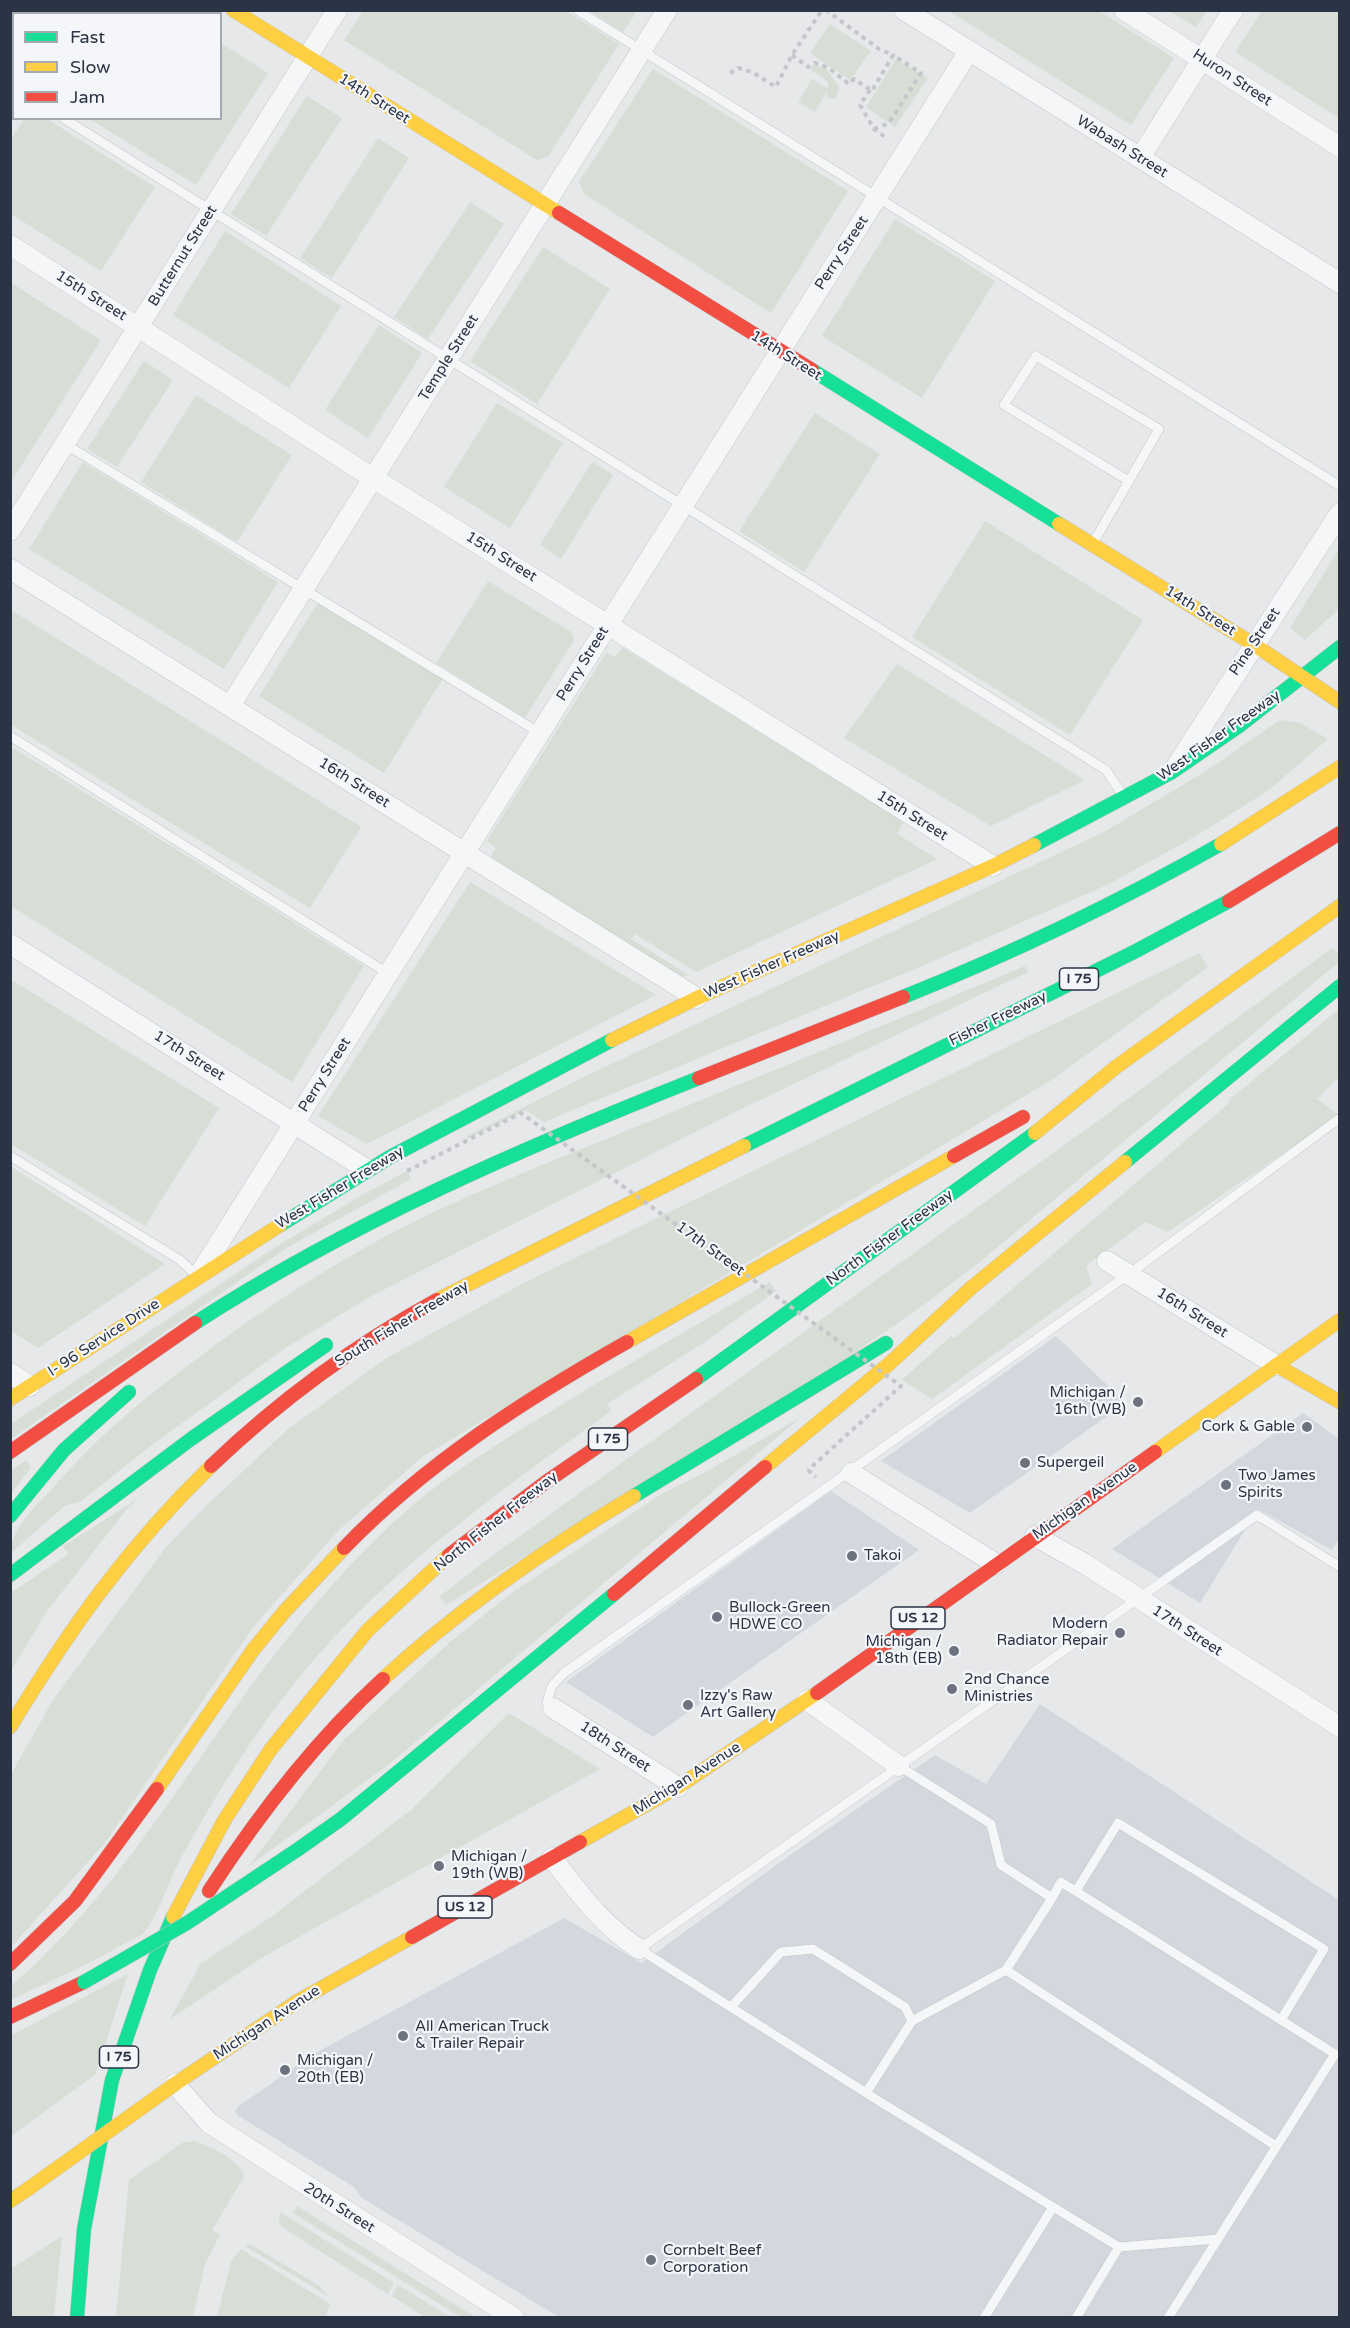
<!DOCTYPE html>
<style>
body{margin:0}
#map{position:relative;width:1350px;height:2328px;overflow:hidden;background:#e6e8ea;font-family:"Varela Round",sans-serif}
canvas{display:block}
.frame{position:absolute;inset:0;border:12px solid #2b3445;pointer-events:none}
.legend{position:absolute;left:12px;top:12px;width:210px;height:108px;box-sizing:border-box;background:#f4f6f9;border:2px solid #a4a8b1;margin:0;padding:8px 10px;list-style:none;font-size:18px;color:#2b3445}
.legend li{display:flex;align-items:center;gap:12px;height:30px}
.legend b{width:30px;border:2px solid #a4a8b1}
</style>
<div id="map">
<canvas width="1350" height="2328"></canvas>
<div class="frame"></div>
<ul class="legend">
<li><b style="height:8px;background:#16e098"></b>Fast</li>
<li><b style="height:8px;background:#ffcf43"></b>Slow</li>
<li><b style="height:8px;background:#f24e42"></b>Jam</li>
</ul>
</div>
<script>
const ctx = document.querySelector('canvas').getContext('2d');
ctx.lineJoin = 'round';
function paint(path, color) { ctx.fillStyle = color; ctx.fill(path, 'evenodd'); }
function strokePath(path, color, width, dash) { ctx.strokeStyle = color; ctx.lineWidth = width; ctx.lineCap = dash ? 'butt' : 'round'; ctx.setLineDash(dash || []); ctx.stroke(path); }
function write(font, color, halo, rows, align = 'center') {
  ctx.font = font + ' "Varela Round",sans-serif'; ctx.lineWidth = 4.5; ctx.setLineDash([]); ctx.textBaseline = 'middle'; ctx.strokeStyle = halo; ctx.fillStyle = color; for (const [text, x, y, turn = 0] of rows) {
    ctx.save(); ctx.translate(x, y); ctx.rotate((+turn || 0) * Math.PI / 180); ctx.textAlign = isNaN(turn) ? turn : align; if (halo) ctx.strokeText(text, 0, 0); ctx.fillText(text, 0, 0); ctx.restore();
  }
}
const built = new Path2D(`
 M1056 1336 1126 1403 970 1513 881 1461Z
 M1303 1413 1339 1439V1539L1332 1550 1258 1509 1200 1603 1112 1549Z
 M831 1491 919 1550 653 1737 566 1682Z
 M1040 1704 1339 1900V2317H559L362 2198 354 2187 237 2115 235 2111 239 2106 312 2055 564 1918 642 1963 786 1858 935 1755 986 1784Z`);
const green = new Path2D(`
 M564 10 619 44 548 157 537 160 344 40 363 11Z
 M10 11 11 10 72 11 70 13 14 14 13 71 10 70Z
 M590 11H637L623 32Z
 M949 11H1099L1174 58 1131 125Z
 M1169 11 1207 10V11L1196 27Z
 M1262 11H1339V118L1235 52Z
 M830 24 871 51 850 80 810 53Z
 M221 43 268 73 196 185 90 119 220 118Z
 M896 59 928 78 895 127 866 107Z
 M814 65 826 69 839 87 836 99 827 98 828 82 819 74 812 72 810 67Z
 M653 69 848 191 771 313 584 194 579 182Z
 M812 79 828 89 815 112 798 102Z
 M307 96 342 118 266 236 231 214Z
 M24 119H47L155 187 101 271 11 214V139Z
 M378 138 409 158 332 278 300 258Z
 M470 202 504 224 428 339 394 317Z
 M895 219 995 281 922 398 822 336Z
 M225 231 341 306 289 388 173 315Z
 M543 247 610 289 537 404 470 361Z
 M11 283 101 340 11 482Z
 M379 325 422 353 368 438 325 410Z
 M144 361 173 380 117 467 87 449Z
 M196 395 292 455 237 542 141 482Z
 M497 403 563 443 510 528 444 487Z
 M815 413 880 454 804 572 739 531Z
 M83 462 278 582 224 669 29 549Z
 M592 462 613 475 561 559 540 545Z
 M985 521 1143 620 1070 735 912 637Z
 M1339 549V609L1305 640 1290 628Z
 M488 581 571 632 574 640 525 718 436 663Z
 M319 601 443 678 384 773 259 696Z
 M11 610 361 827 310 908 11 725Z
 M623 648 904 822 897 834 937 859 696 972 635 934 631 939 689 975 680 977 489 859 496 848 487 841 500 820 606 653 614 657Z
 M897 664 1085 780 991 826 844 738Z
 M1280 720 1300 723 1328 739 1269 790 1196 836 1109 884 929 963 544 1122 526 1110 467 1139V1136L590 1074 1104 832 1206 771Z
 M10 746 364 966 292 1082 11 906Z
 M470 882 656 995 367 1144 318 1116Z
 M1332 948 1337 953 1339 951V962L981 1261 917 1310 841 1362 446 1605 439 1597 492 1556 1099 1120Z
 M1199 953 1208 967 1053 1079 422 1457 338 1531 254 1626 104 1844 11 1947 10 1776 53 1700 166 1547 206 1506 287 1430 385 1359 524 1283Z
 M1025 966 1028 972 735 1112 373 1295 287 1347 144 1451 80 1502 66 1505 11 1553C10 1526 43 1500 60 1480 99 1435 146 1397 194 1361 273 1301 359 1246 449 1205 518 1174 589 1146 660 1117 782 1067 904 1017 1025 966Z
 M10 979 219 1108 145 1226 11 1144Z
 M1339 1009V1077L1317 1099 1339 1115 1168 1232 1145 1222 1086 1266 1092 1284 932 1399 902 1380 951 1336 955 1338 1228 1104 1230 1099Z
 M10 1166 165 1264 38 1348 11 1331Z
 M407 1171 411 1179 288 1247 11 1439V1424L274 1248 362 1195Z
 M770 1282 776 1291 703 1343 607 1404 611 1411C509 1485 403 1559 319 1654 264 1716 220 1787 180 1860 171 1876 155 1922 144 1932 138 1938 128 1942 120 1946 85 1967 47 1982 11 2000L10 1987C134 1881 205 1734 309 1612 343 1571 383 1529 424 1496 462 1466 502 1441 543 1416 618 1370 694 1326 770 1282Z
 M801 1417 388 1765 249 1866 343 1741 449 1643 513 1592 663 1493 704 1473Z
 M26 1460 31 1467 11 1494V1471Z
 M139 1498 127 1509 47 1611 11 1671V1593L68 1554 63 1546Z
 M509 1713 600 1769 263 1957 170 2019 201 1963 271 1917 412 1809Z
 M128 1974 95 2075 11 2136 10 2036Z
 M194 2141C208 2145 241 2160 244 2177L212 2230 220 2235 205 2264 193 2317H116L129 2180 182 2143Z
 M297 2206 475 2317H461L293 2213Z
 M280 2212 394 2283 388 2294 288 2231 279 2223Z
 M62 2236 54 2317H11V2266L14 2267Z
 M251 2245 320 2286 329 2297 245 2246Z
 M241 2249 330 2304 325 2317H217L231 2262Z
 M398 2285 450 2317H425L392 2296Z`);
const path = new Path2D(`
 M792 55 808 67 815 63 829 68 849 84 854 79 872 91 893 55 879 49 826 10
 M730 73 738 68 752 72 776 87 792 55 822 10
 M870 90 860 105 874 129 888 139
 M874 129 889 123 921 73 893 55
 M808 1470 816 1477`);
const lane = new Path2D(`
 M577 10 1340 486
 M10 86 14 88
 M63 118 1106 770 1122 794
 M65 444 540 733
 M1093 543C1115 505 1137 467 1159 429L1036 356 1004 405 1129 481
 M10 736 389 974
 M10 1156 180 1260 196 1275
 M553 1708 547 1702 552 1686 564 1673 1129 1274 1340 1118
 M899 1766 991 1824 1001 1865 1052 1898 1006 1970 1276 2146
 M1076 1891 1118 1823 1324 1949 1281 2020
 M1052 1898 1061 1882 1335 2054 1168 2318
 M731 2007 781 1952 813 1949 905 2007 912 2021 866 2093
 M912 2021 1006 1970
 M1119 2247 1218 2239
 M984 2318 1053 2207
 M1076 2318 1119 2247 882 2103 639 1949 1257 1515 1340 1567`);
const street = new Path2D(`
 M904 10 1340 283
 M1124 10 1340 147
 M1140 158 1233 10
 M10 245 373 478 993 866
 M10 531 337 10
 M10 569 697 998
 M230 706 667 10
 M1177 765 1340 513
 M10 944 366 1169
 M1107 1261 1276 1365
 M202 1270 969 51
 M10 1373 30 1386
 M851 1473 996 1564
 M1035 1536 1085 1564 1340 1727
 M807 1700 899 1766
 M553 1708 678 1787
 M552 1858C580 1894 601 1924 639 1949
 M175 2084 209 2123 514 2318`);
const fast = new Path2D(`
 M812 370 1059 524
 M1034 845 1172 772 1239 726 1340 647
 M903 997C1013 953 1119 902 1221 844
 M744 1146 1136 951 1229 901
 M1125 1162 1340 986
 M280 1225 390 1157 612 1040
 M195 1323C353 1221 525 1147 699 1078
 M696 1379 1035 1133
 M634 1496 886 1343
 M10 1516 64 1450 129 1392
 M10 1575 191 1439 326 1345
 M297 1850 341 1819 614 1594
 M77 2318 84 2229 112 2080 150 1970 173 1917`);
const slow = new Path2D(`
 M233 10 559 213
 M1059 524 1253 644 1340 702
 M1221 844 1340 767
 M612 1040 697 998 993 866 1034 845
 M1035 1133 1116 1067 1340 906
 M437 1300 744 1146
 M627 1342 954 1156
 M1276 1365 1340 1402
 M10 1399 280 1225
 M1155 1452 1340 1320
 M765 1467 889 1364 971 1288 1125 1162
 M383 1679C460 1608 544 1550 634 1496
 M10 1727C71 1627 127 1548 211 1466
 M157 1789 253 1650 284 1612 344 1548
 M580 1842 678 1787 817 1693
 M173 1917 225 1819 271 1749 368 1630 449 1555
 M175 2084 298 2001 412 1937
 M10 2201 28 2189`);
const jam = new Path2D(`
 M559 213 812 370
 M1229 901 1340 833
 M699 1078 903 997
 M954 1156 1023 1117
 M10 1452 195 1323
 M211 1466C279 1401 355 1345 437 1300
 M344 1548C426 1463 526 1399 627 1342
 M449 1555 546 1482 696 1379
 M614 1594 765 1467
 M817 1693 1155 1452
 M209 1891C259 1814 315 1741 383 1679
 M412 1937 580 1842
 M10 1964 75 1901 157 1789
 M10 2017 84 1982`);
const pathBridge = new Path2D(`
 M407 1171 521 1113 901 1386 808 1470`);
const fastBridge = new Path2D(`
 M84 1982 187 1923 297 1850`);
const slowBridge = new Path2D(`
 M28 2189 175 2084`);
const markers = [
 [1138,1402,6,"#6c737f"],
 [1307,1427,6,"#6c737f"],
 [1025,1463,6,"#6c737f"],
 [1226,1485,6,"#6c737f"],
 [852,1556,6,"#6c737f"],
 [717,1617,6,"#6c737f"],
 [1120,1633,6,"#6c737f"],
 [954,1651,6,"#6c737f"],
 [952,1689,6,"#6c737f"],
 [688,1705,6,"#6c737f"],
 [439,1866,6,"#6c737f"],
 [403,2036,6,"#6c737f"],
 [285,2070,6,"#6c737f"],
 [651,2260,6,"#6c737f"]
];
const shields = [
 [1079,979,39],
 [608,1439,39],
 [918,1618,54],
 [465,1907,54],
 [119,2057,39]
];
const shieldNames = [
 ["I 75",1079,979],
 ["I 75",608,1439],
 ["US 12",918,1618],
 ["US 12",465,1907],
 ["I 75",119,2057]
];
const streetNames = [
 ["Huron Street",1232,78,33],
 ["14th Street",374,99,32],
 ["Wabash Street",1122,147,32],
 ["Perry Street",842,253,-57],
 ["Butternut Street",183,256,-58],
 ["15th Street",91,296,32],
 ["14th Street",786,356,32],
 ["Temple Street",449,358,-58],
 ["15th Street",501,557,32],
 ["14th Street",1200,611,32],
 ["Pine Street",1255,642,-56],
 ["Perry Street",583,664,-58],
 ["West Fisher Freeway",1219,736,-35],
 ["16th Street",354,783,32],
 ["15th Street",912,816,32],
 ["West Fisher Freeway",772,965,-24],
 ["Fisher Freeway",998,1019,-26],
 ["17th Street",189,1056,32],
 ["Perry Street",325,1075,-58],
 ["West Fisher Freeway",340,1188,-31],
 ["North Fisher Freeway",890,1238,-36],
 ["17th Street",710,1249,36],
 ["16th Street",1192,1313,32],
 ["South Fisher Freeway",402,1324,-31],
 ["I- 96 Service Drive",104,1338,-33],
 ["Michigan Avenue",1085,1501,-35],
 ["North Fisher Freeway",496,1522,-38],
 ["17th Street",1187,1631,33],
 ["18th Street",615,1747,33],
 ["Michigan Avenue",687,1779,-32],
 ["Michigan Avenue",267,2023,-33],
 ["20th Street",339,2208,32]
];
const poiNames = [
 ["Michigan /",1126,1393,"right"],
 ["16th (WB)",1126,1410,"right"],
 ["Cork & Gable",1295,1427,"right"],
 ["Supergeil",1037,1463],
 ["Two James",1238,1476],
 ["Spirits",1238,1493],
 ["Takoi",864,1556],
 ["Bullock-Green",729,1608],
 ["HDWE CO",729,1625],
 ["Modern",1108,1624,"right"],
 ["Radiator Repair",1108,1641,"right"],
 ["Michigan /",942,1642,"right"],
 ["18th (EB)",942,1659,"right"],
 ["2nd Chance",964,1680],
 ["Ministries",964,1697],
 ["Izzy's Raw",700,1696],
 ["Art Gallery",700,1713],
 ["Michigan /",451,1857],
 ["19th (WB)",451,1874],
 ["All American Truck",415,2027],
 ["& Trailer Repair",415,2044],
 ["Michigan /",297,2061],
 ["20th (EB)",297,2078],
 ["Cornbelt Beef",663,2251],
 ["Corporation",663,2268]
];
paint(built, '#d4d7dd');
paint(green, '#d6ded6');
strokePath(lane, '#c4c6c8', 10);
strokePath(street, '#c4c6c8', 21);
strokePath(fast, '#c4c6c8', 15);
strokePath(slow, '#c4c6c8', 15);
strokePath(jam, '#c4c6c8', 15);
strokePath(path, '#c5c6ca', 4, [4.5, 4.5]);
strokePath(lane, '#f5f6f7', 9);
strokePath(street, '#f5f6f7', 20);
strokePath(fast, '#16e098', 14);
strokePath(slow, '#ffcf43', 14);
strokePath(jam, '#f24e42', 14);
strokePath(fastBridge, '#c2c5c8', 15, []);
strokePath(slowBridge, '#c2c5c8', 15, []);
strokePath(pathBridge, '#c5c6ca', 4, [4.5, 4.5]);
strokePath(fastBridge, '#16e098', 14);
strokePath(slowBridge, '#ffcf43', 14);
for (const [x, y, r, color] of markers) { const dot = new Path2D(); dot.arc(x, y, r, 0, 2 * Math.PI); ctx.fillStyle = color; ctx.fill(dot); strokePath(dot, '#f4f6f9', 2); }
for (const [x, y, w] of shields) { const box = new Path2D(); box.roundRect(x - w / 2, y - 11, w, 22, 4.5); ctx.fillStyle = '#f4f6f9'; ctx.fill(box); strokePath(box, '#2b3445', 1.5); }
write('bold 14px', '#2b3445', null, shieldNames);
write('15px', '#2b3445', '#f4f6f9', streetNames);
write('15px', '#2b3445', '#f4f6f9', poiNames, 'left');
</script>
